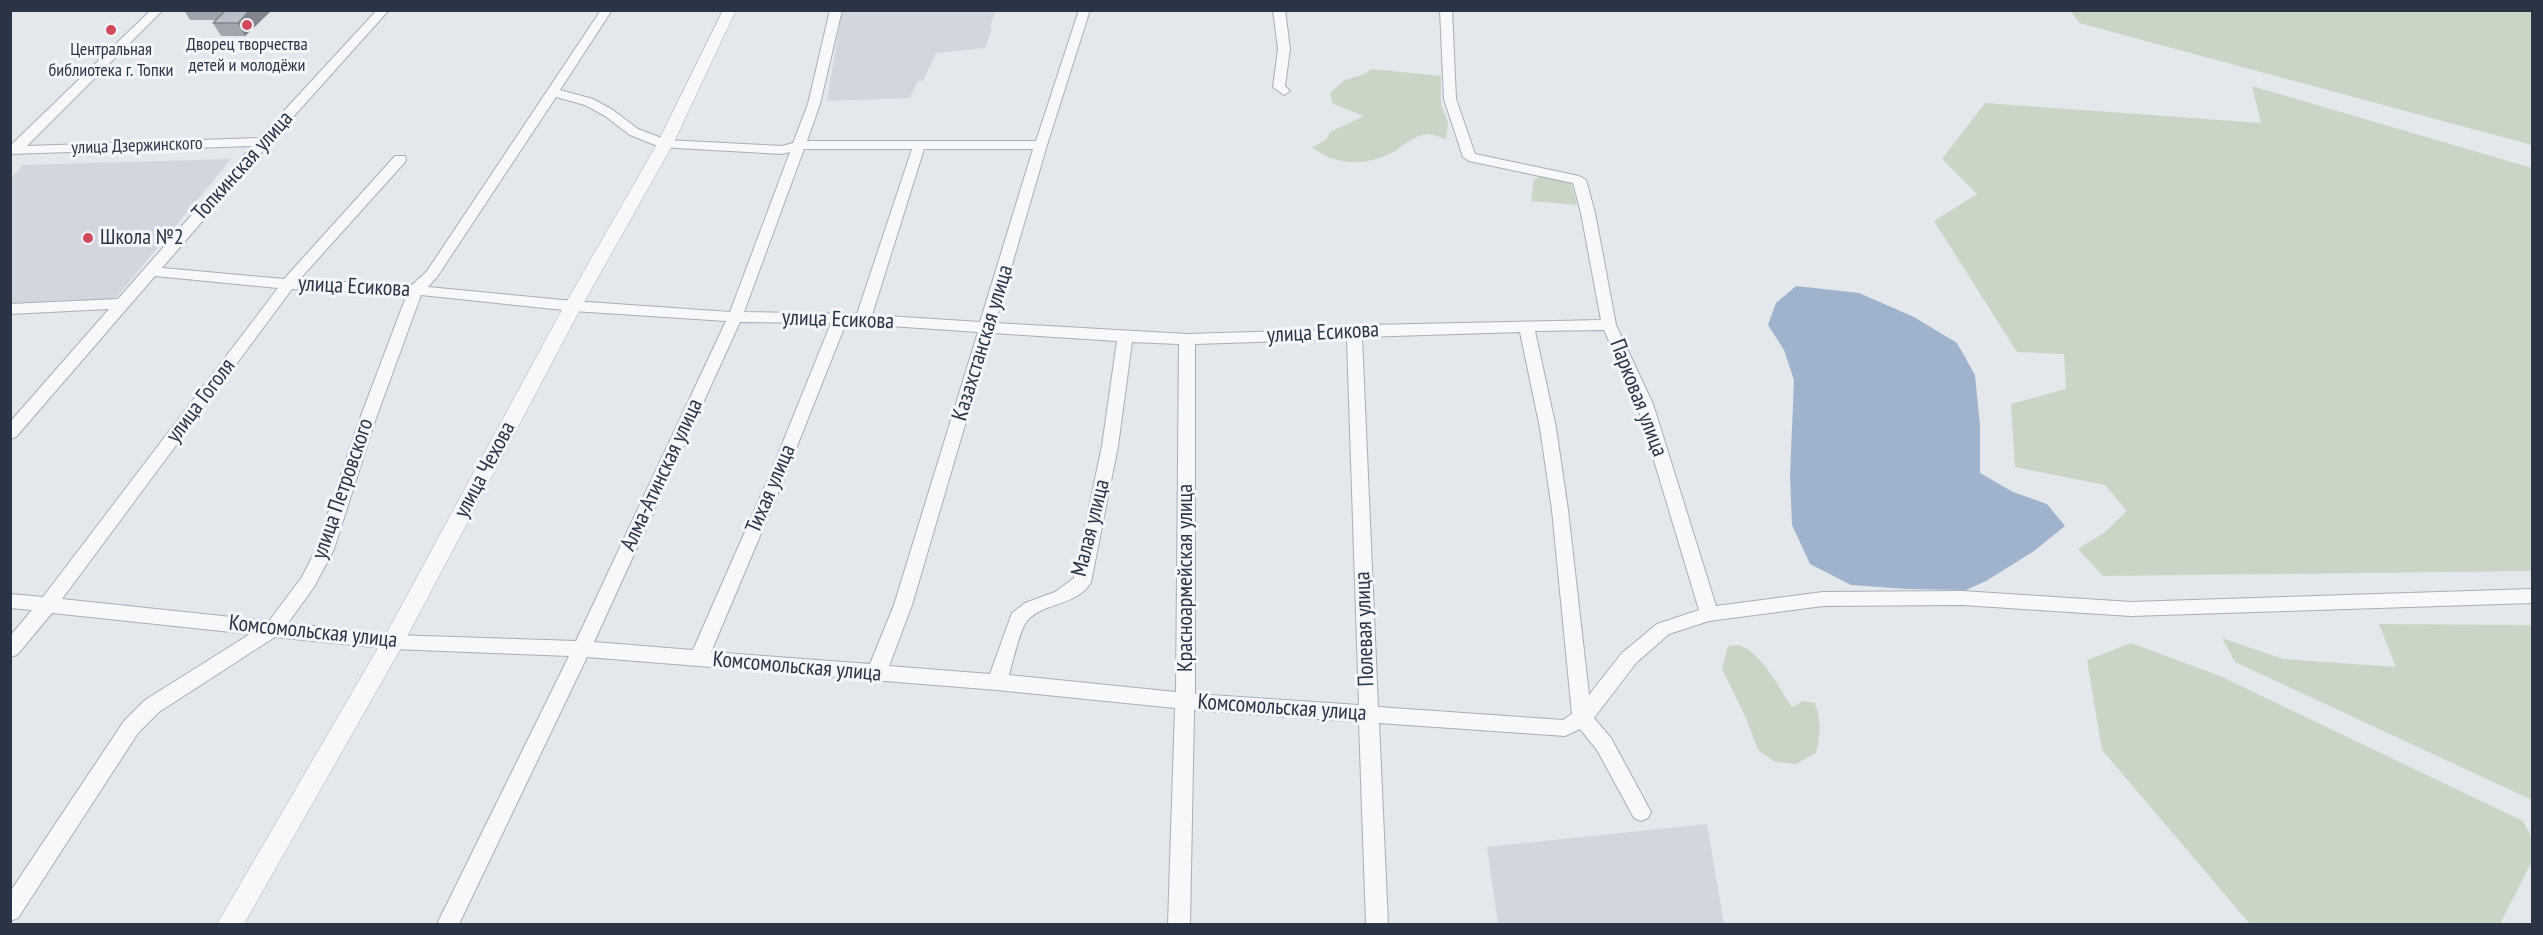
<!DOCTYPE html>
<meta charset="utf-8">
<style>
body{margin:0}
#map{position:relative;width:2543px;height:935px;overflow:hidden;background:#e4e7ec;font-family:"PT Sans Narrow",sans-serif}
canvas{display:block}
.frame{position:absolute;inset:0;border:12px solid #2b3445;pointer-events:none}
</style>
<div id="map">
<canvas width="2543" height="935"></canvas>
<div class="frame"></div>
</div>
<script>
const ctx = document.querySelector('canvas').getContext('2d');
ctx.lineJoin = 'round';
function paint(path, color) { ctx.fillStyle = color; ctx.fill(path, 'evenodd'); }
function strokePath(path, color, width, dash) { ctx.strokeStyle = color; ctx.lineWidth = width; ctx.lineCap = dash ? 'butt' : 'round'; ctx.setLineDash(dash || []); ctx.stroke(path); }
function write(font, color, halo, rows, align = 'center') {
  ctx.font = font + ' "PT Sans Narrow",sans-serif'; ctx.lineWidth = 6; ctx.setLineDash([]); ctx.textBaseline = 'middle'; ctx.strokeStyle = halo; ctx.fillStyle = color; for (const [text, x, y, turn = 0] of rows) {
    ctx.save(); ctx.translate(x, y); ctx.rotate((+turn || 0) * Math.PI / 180); ctx.textAlign = isNaN(turn) ? turn : align; if (halo) ctx.strokeText(text, 0, 0); ctx.fillText(text, 0, 0); ctx.restore();
  }
}
const built = new Path2D(`
 M842 11V10L996 11 990 26 992 29 985 48 936 53 923 81H918L910 98 827 101Z
 M231 159 115 299 11 303V178L23 165Z
 M1707 824 1724 924H1498L1487 847Z`);
const green = new Path2D(`
 M2071 11H2532V145L2079 23Z
 M1371 69 1441 76V104L1448 124 1446 139C1441 138 1434 134 1428 134 1415 135 1405 144 1395 151 1368 166 1336 167 1312 147L1326 140 1330 132 1364 116 1333 104 1330 93 1345 80 1365 74Z
 M2252 86 2532 168V571L2103 576 2078 549 2105 532 2127 511 2105 485 2015 467 2011 404 2066 389 2064 354 2017 352 1934 221 1977 194 1942 159 1985 103 2261 123Z
 M1543 175 1560 178 1571 183 1577 205 1531 201 1534 180Z
 M2379 624 2532 625V800L2235 662 2222 638 2283 659 2396 667Z
 M2131 643 2220 676 2523 821 2532 838V861L2501 922 2502 924H2250L2102 750 2087 660Z
 M1738 645C1762 652 1778 687 1792 707L1803 701 1815 703C1821 721 1821 735 1816 753L1796 764 1775 762 1758 750 1746 718 1722 669 1728 646Z`);
const water = new Path2D(`
 M1796 286 1859 293 1914 317 1957 343 1975 375 1980 425V473L2013 492 2047 504 2065 526 2034 551 1986 581 1966 590 1907 589 1851 585 1810 564 1792 525 1790 476 1794 380 1784 350 1768 325 1776 303Z`);
const minor = new Path2D(`
 M151 10H163L27 146 259 138 377 10H389L268 145 162 268 284 279 395 156H405L406 159 405 162 299 280 412 285 427 271 601 10H612L560 90 593 99 613 110 638 129 667 140 782 146 793 143 808 104 830 10H842L820 104 807 141H1036L1079 10H1090L1047 145 995 323 1187 334 1354 329 1369 325 1601 320 1581 213 1573 183 1469 161 1463 157 1444 99 1440 10H1452L1456 99 1475 154 1579 176 1586 180 1595 213 1616 325 1653 404 1716 606 1823 592 1962 591 2131 602 2532 589V603L2131 616 1962 605 1823 606 1709 621 1669 634 1636 663 1594 718 1611 738 1651 812 1648 818 1641 821 1634 818 1597 750 1580 729 1565 736 1379 723 1388 924H1366L1359 722 1194 710 1190 924H1168L1175 708 997 690 587 657 459 924H437L569 656 393 649 275 637 159 712 138 733 18 918 10 921V892L124 721 145 700 250 634 52 613 17 655 10 657V636L32 610 10 608V594L43 597 278 288 155 276 16 437 10 439V422L109 309 10 314V304L118 299 252 146 10 154V146ZM556 97 585 105 605 116 630 135 660 147 782 154 790 152 730 312 573 301 428 287 437 277ZM804 149H912L857 314 744 312ZM924 149H1033L980 322 872 315ZM292 289 407 294 359 421 316 549 302 577 269 621 62 599ZM421 295 573 311 726 321 576 641 393 635 288 623 314 587 334 549 375 421ZM740 322 831 323 768 479 693 650 594 642ZM846 323 978 332 894 605 870 664 711 652 784 479ZM1604 330 1637 404 1699 610 1657 624 1622 653 1589 695 1568 510 1556 428 1535 331ZM1520 332 1540 428 1552 510 1572 714 1563 720 1378 707 1362 337ZM992 333 1117 341 1102 446 1074 578 1055 592 1025 603 1012 613 990 674 889 666 912 605ZM1347 339 1359 705 1195 694V344ZM1132 342 1179 344 1176 692 1009 675C1013 662 1019 631 1027 621 1043 602 1078 606 1091 582L1118 446Z
 M1273 10H1285L1290 49 1285 86 1290 91 1284 95 1273 87 1278 49Z`);
const tertiary = new Path2D(`
 M723 10H736L673 144 582 306 401 648 244 924H217L385 636 564 306 657 144Z`);
const wall = new Path2D(`
 M184 10H272L245 36H221L213 23 216 20H190Z`);
const shadedWall = new Path2D(`
 M250 10H272L245 36 238 23Z`);
const building = new Path2D(`
 M226 10H250L238 23H213Z`);
const markers = [
 [247,25,6,"#d1495b"],
 [111,30,6,"#d1495b"],
 [88,238,6,"#d1495b"]
];
const farPoinames = [
 ["Дворец творчества",247,45],
 ["детей и молодёжи",247,66],
 ["Центральная",111,50],
 ["библиотека г. Топки",111,71]
];
const farStreetnames = [
 ["улица Дзержинского",137,146,-2]
];
const streetNames = [
 ["Топкинская улица",243,166,-48],
 ["улица Есикова",354,287,3],
 ["улица Есикова",838,320,2],
 ["улица Есикова",1323,333,-3],
 ["Казахстанская улица",983,343,-73],
 ["Парковая улица",1638,398,69],
 ["улица Гоголя",201,401,-53],
 ["улица Чехова",485,470,-62],
 ["Алма-Атинская улица",662,475,-65],
 ["улица Петровского",343,489,-71],
 ["Тихая улица",771,489,-67],
 ["Малая улица",1091,528,-76],
 ["Красноармейская улица",1186,578,-90],
 ["Полевая улица",1365,629,-92],
 ["Комсомольская улица",313,632,6],
 ["Комсомольская улица",797,667,5],
 ["Комсомольская улица",1282,708,4]
];
const poiNames = [
 ["Школа №2",100,238]
];
paint(built, '#d2d6de');
paint(green, '#c9d6c5');
paint(water, '#9fb4cc');
strokePath(minor, '#a9aeb7', 2);
strokePath(tertiary, '#a9aeb7', 1);
paint(minor, '#f7f8fa');
paint(tertiary, '#f7f8fa');
paint(wall, '#a1a5ae');
paint(shadedWall, '#83868d');
paint(building, '#bbc0ca');
strokePath(building, '#83868d', 1.5);
for (const [x, y, r, color] of markers) { const dot = new Path2D(); dot.arc(x, y, r, 0, 2 * Math.PI); ctx.fillStyle = color; ctx.fill(dot); strokePath(dot, '#f4f6f9', 2); }
write('18px', '#2b3445', '#f4f6f9', farPoinames);
write('18px', '#2b3445', '#f4f6f9', farStreetnames);
write('22px', '#2b3445', '#f4f6f9', streetNames);
write('22px', '#2b3445', '#f4f6f9', poiNames, 'left');
</script>
